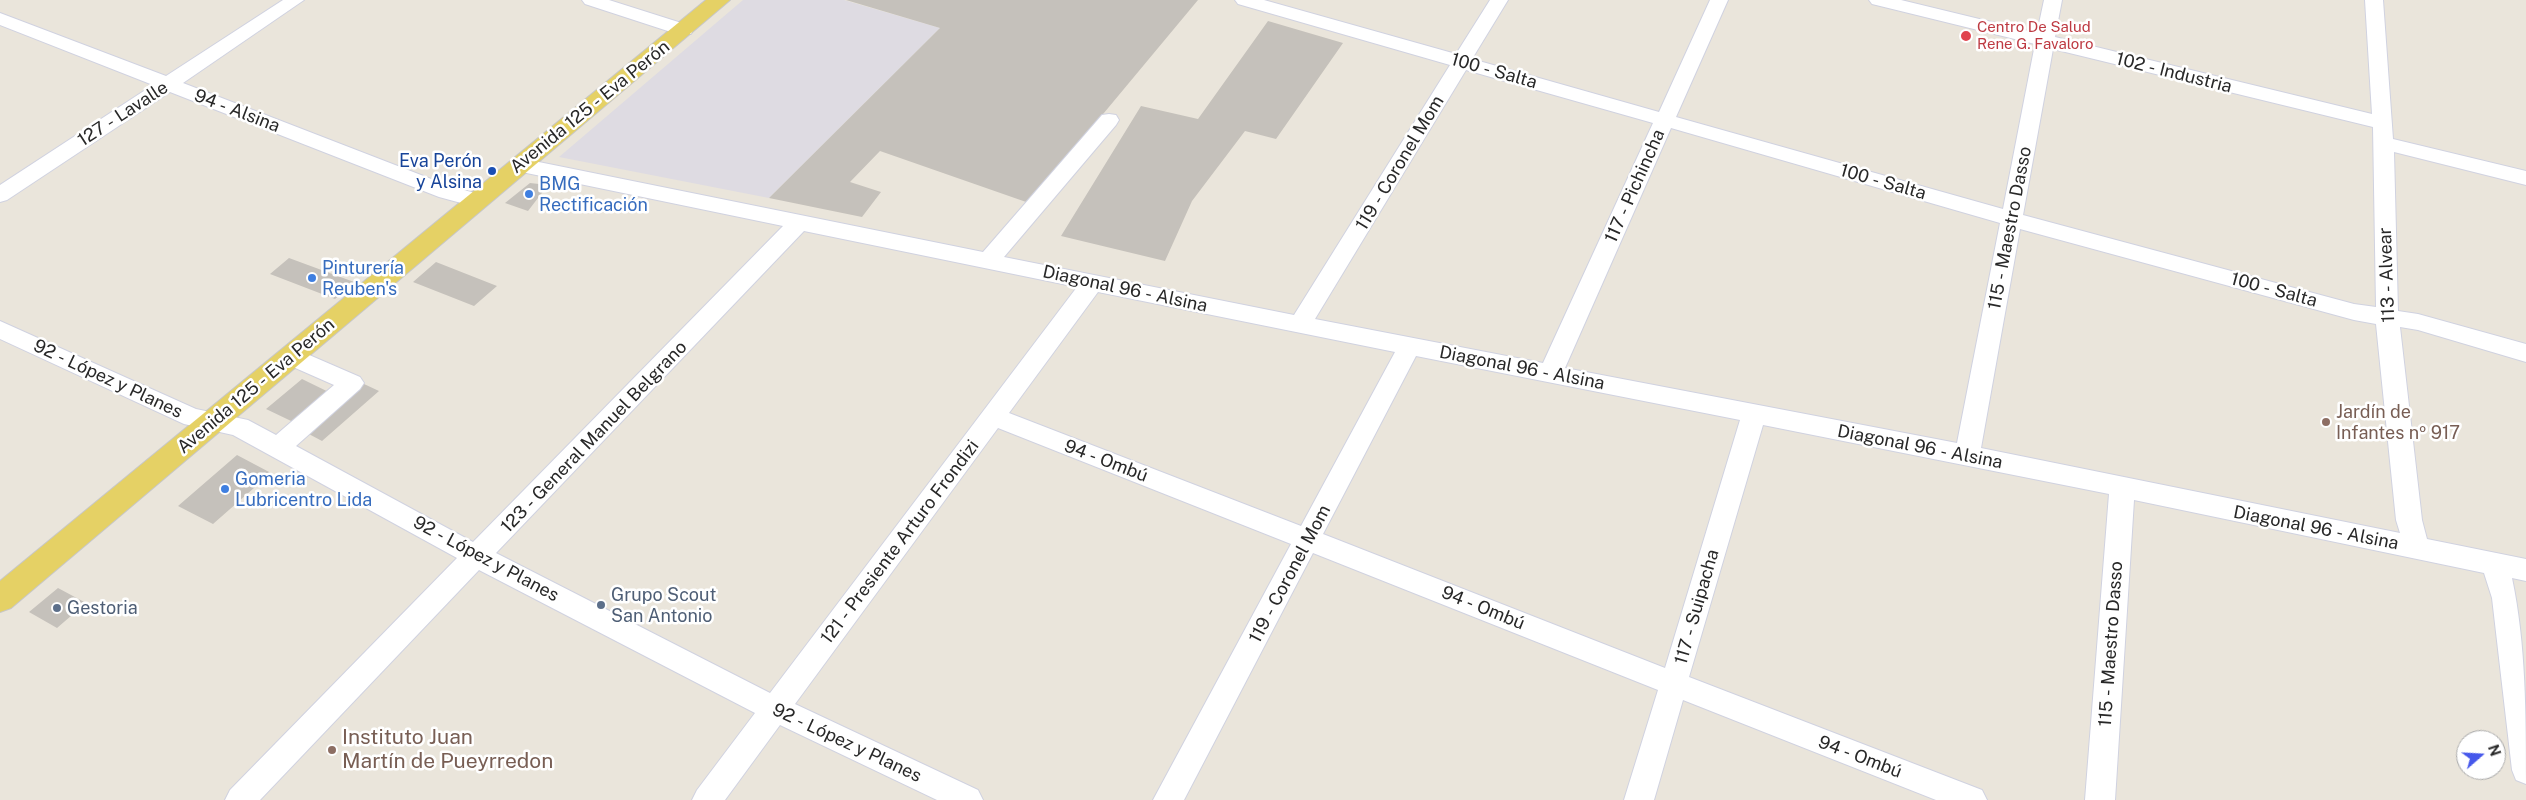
<!DOCTYPE html>
<meta charset="utf-8">
<style>
body{margin:0}
#map{position:relative;width:2526px;height:800px;overflow:hidden;background:#eae5db;font-family:"Public Sans",sans-serif}
canvas{display:block}
.north{position:absolute;left:2456px;top:730px;width:50px;height:50px;box-sizing:border-box;background:#fff;border:1px solid #a9a9a9;border-radius:50%;rotate:71deg;font-size:14px;font-weight:700;line-height:20px;text-align:center;color:#282828}
.north::after{content:'';display:block;margin:auto;width:18px;height:22px;background:#4658eb;clip-path:polygon(50% 0,100% 100%,50% 72%,0 100%)}
</style>
<div id="map">
<canvas width="2526" height="800"></canvas>
<div class="north">N</div>
</div>
<script>
const ctx = document.querySelector('canvas').getContext('2d');
ctx.lineJoin = 'round';
function paint(path, color) { ctx.fillStyle = color; ctx.fill(path, 'evenodd'); }
function strokePath(path, color, width, dash) { ctx.strokeStyle = color; ctx.lineWidth = width; ctx.lineCap = dash ? 'butt' : 'round'; ctx.setLineDash(dash || []); ctx.stroke(path); }
function write(font, color, halo, rows, align = 'center') {
  ctx.font = font + ' "Public Sans",sans-serif'; ctx.lineWidth = 5; ctx.setLineDash([]); ctx.textBaseline = 'middle'; ctx.strokeStyle = halo; ctx.fillStyle = color; for (const [text, x, y, turn = 0] of rows) {
    ctx.save(); ctx.translate(x, y); ctx.rotate((+turn || 0) * Math.PI / 180); ctx.textAlign = isNaN(turn) ? turn : align; if (halo) ctx.strokeText(text, 0, 0); ctx.fillText(text, 0, 0); ctx.restore();
  }
}
const industrial = new Path2D(`
 M743 0H844L940 28 769 198 559 157Z`);
const building = new Path2D(`
 M846 0H1198L1029 203 880 151 850 182 881 192 862 217 769 198 940 28Z
 M1268 21 1343 43 1276 139 1245 131 1192 201 1165 261 1061 236 1141 106 1198 119Z
 M530 183 548 185 528 211 505 203Z
 M289 258 354 282 335 299 270 274Z
 M436 262 497 286 474 306 413 282Z
 M302 379 345 400 364 384 379 391 322 441 307 433 310 430 266 409Z
 M237 455 271 473 213 524 178 506Z
 M58 588 86 603 57 628 29 612Z`);
const minor = new Path2D(`
 M283 0H304L183 83 452 187 483 195 486 200 483 205 476 207 439 197 170 92 7 200 0 202V185L153 85 0 25V13L166 76Z
 M582 0H609L691 26 693 30 691 34H677L585 4Z
 M1235 0H1264L1456 54 1490 0H1508L1472 59 1659 112 1710 0H1728L1676 117 2003 209 2035 44 1872 4 1869 0H1901L2037 33 2044 0H2062L2055 37 2372 114 2365 0H2383L2393 139 2526 171V185L2394 152 2398 311 2418 314 2526 344V362L2418 330 2400 327 2422 520 2427 539 2526 559V581L2512 578C2526 644 2526 716 2526 784L2516 780 2512 770 2492 598 2484 573 2134 500 2115 800H2085L2109 494 1763 425 1689 677 1982 790 1987 800H1936L1683 700 1654 800H1624L1658 690 1313 553 1184 800H1153L1291 544 998 428 795 704 978 790 983 800H937L780 725 725 800H692L697 790 755 713 479 570 260 800H225L230 790 457 558 233 435 184 424 0 339V321L196 409 248 420 276 435 334 385 284 363 280 357 284 351 292 348 300 351 360 377 364 383 360 389 296 446 473 542 783 226 512 170 509 165 512 160 519 158 983 252 1102 115 1109 114 1116 115 1119 120 1116 125 1004 257 1294 315 1450 65 1238 4ZM2053 49 2373 127 2376 307 2354 304 2023 215ZM1466 70 1653 123 1543 363 1315 319ZM1671 128 2000 223 1957 443 1565 368ZM2020 229 2354 320 2376 324 2396 520 2400 533 1981 448ZM804 231 1077 287 770 693 496 553ZM1098 292 1395 352 1301 526 1009 413ZM1416 356 1740 420 1665 668 1323 534Z`);
const major = new Path2D(`
 M706 0H730L11 608 0 612V581Z`);
const markers = [
 [1966,36,6,"#e0444e"],
 [492,171,5,"#1a4fb4"],
 [529,194,5,"#3f7fe0"],
 [312,278,5,"#3f7fe0"],
 [2326,422,5,"#8d6e63"],
 [225,489,5,"#3f7fe0"],
 [601,605,5,"#5c6f8a"],
 [57,608,5,"#5c6f8a"],
 [332,750,5,"#8d6e63"]
];
const farHealthnames = [
 ["Centro De Salud",1977,27],
 ["Rene G. Favaloro",1977,44]
];
const streetNames = [
 ["100 - Salta",1494,71,16],
 ["102 - Industria",2174,73,14],
 ["Avenida 125 - Eva Perón",590,107,-39],
 ["94 - Alsina",237,111,21],
 ["127 - Lavalle",123,114,-33],
 ["119 - Coronel Mom",1400,163,-59],
 ["100 - Salta",1883,182,16],
 ["117 - Pichincha",1635,186,-66],
 ["115 - Maestro Dasso",2010,228,-79],
 ["113 - Alvear",2387,275,-92],
 ["Diagonal 96 - Alsina",1125,289,12],
 ["100 - Salta",2274,290,15],
 ["Diagonal 96 - Alsina",1522,368,11],
 ["92 - López y Planes",108,379,25],
 ["Avenida 125 - Eva Perón",256,386,-40],
 ["123 - General Manuel Belgrano",594,437,-46],
 ["Diagonal 96 - Alsina",1920,447,11],
 ["94 - Ombú",1106,461,21],
 ["Diagonal 96 - Alsina",2316,528,11],
 ["121 - Presiente Arturo Frondizi",900,542,-53],
 ["92 - López y Planes",486,559,28],
 ["119 - Coronel Mom",1290,574,-62],
 ["117 - Suipacha",1697,607,-74],
 ["94 - Ombú",1483,608,22],
 ["115 - Maestro Dasso",2111,644,-86],
 ["92 - López y Planes",847,743,25],
 ["94 - Ombú",1860,757,21]
];
const transitNames = [
 ["Eva Perón",482,161],
 ["y Alsina",482,182]
];
const shopNames = [
 ["BMG",539,184],
 ["Rectificación",539,205],
 ["Pinturería",322,268],
 ["Reuben's",322,289],
 ["Gomeria",235,479],
 ["Lubricentro Lida",235,500]
];
const educationNames = [
 ["Jardín de",2336,412],
 ["Infantes nº 917",2336,433]
];
const serviceNames = [
 ["Grupo Scout",611,595],
 ["San Antonio",611,616],
 ["Gestoria",67,608]
];
const nearEducationnames = [
 ["Instituto Juan",342,738],
 ["Martín de Pueyrredon",342,762]
];
paint(industrial, '#dedbe2');
paint(building, '#c5c1bb');
strokePath(minor, '#d0d2e0', 2);
strokePath(major, '#c7c7c7', 2);
paint(minor, '#fff');
paint(major, '#e5d165');
for (const [x, y, r, color] of markers) { const dot = new Path2D(); dot.arc(x, y, r, 0, 2 * Math.PI); ctx.fillStyle = color; ctx.fill(dot); strokePath(dot, '#fff', 2); }
write('15px', '#be3a42', '#fff', farHealthnames, 'left');
write('18px', '#282828', '#fff', streetNames);
write('18px', '#164399', '#fff', transitNames, 'right');
write('18px', '#366cbe', '#fff', shopNames, 'left');
write('18px', '#785e54', '#fff', educationNames, 'left');
write('18px', '#4e5e75', '#fff', serviceNames, 'left');
write('21px', '#785e54', '#fff', nearEducationnames, 'left');
</script>
